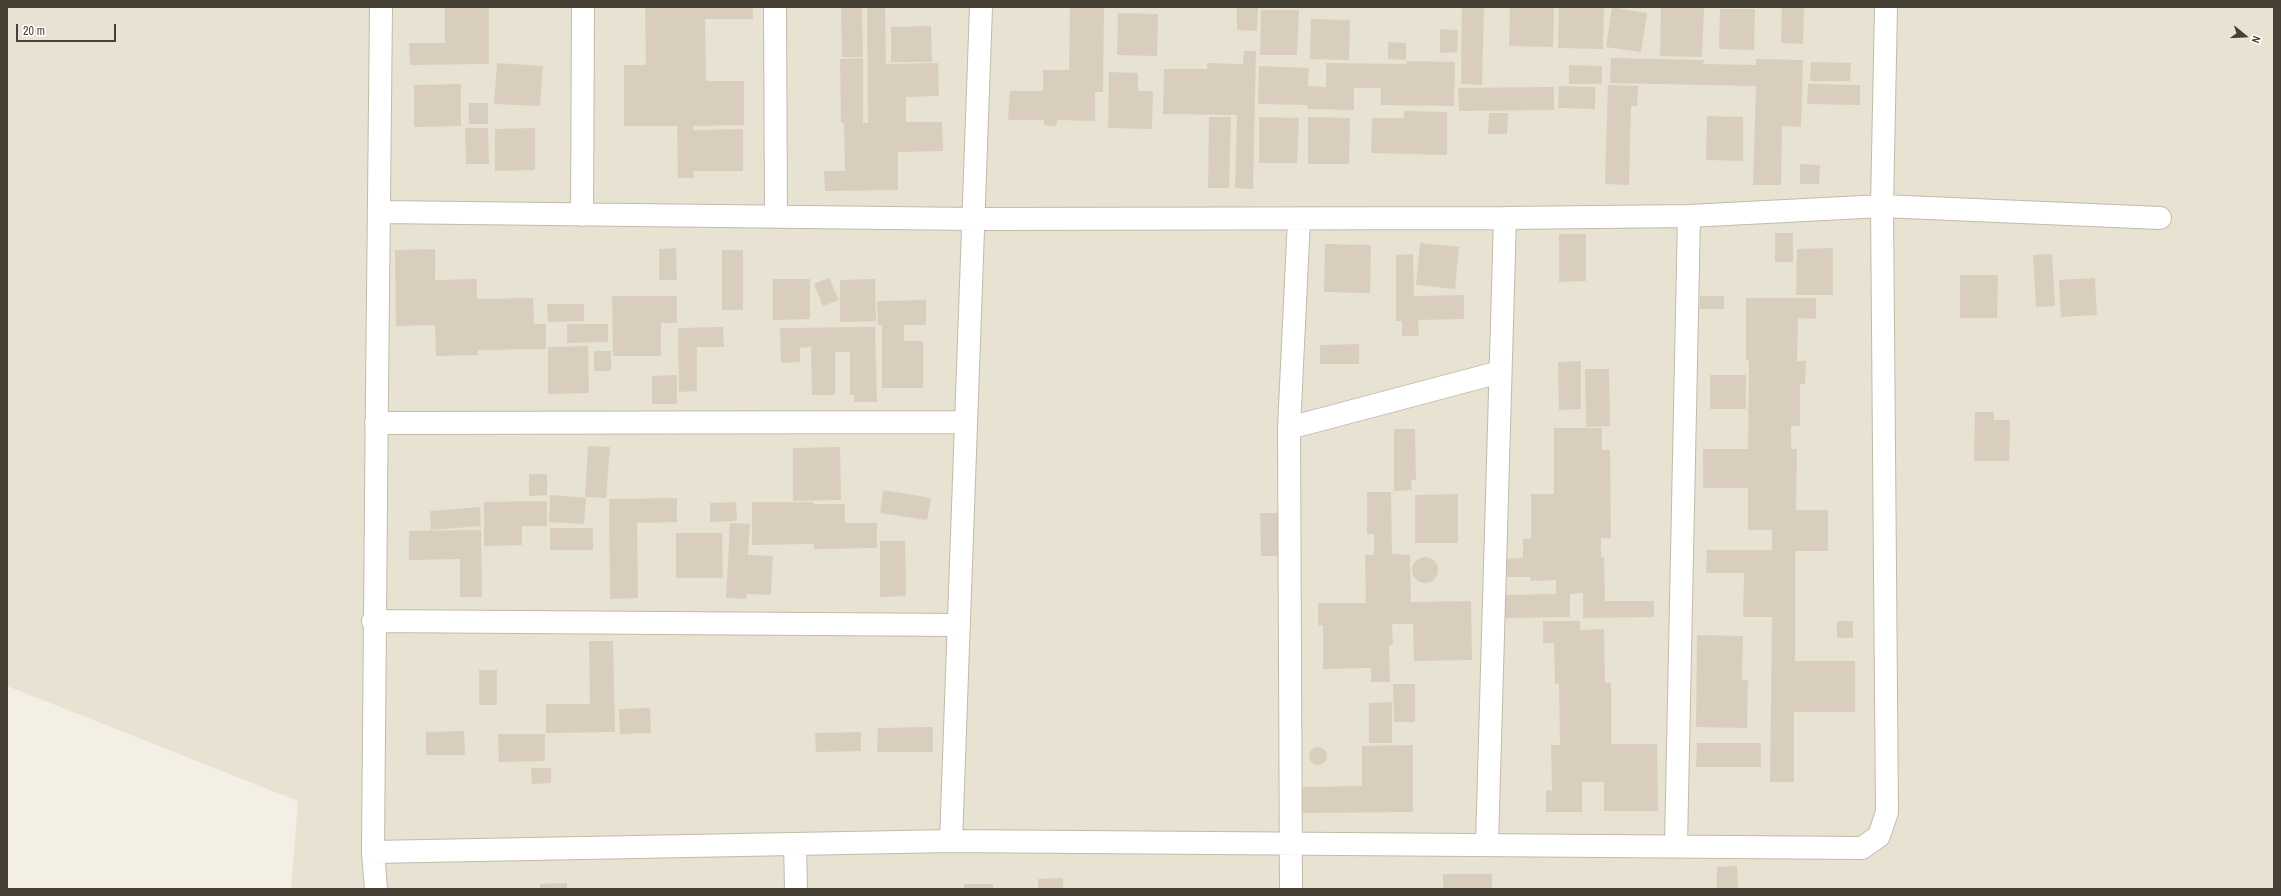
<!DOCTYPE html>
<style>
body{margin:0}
#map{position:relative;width:2281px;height:896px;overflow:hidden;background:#f4efe5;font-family:"Archivo Narrow",sans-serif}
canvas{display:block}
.frame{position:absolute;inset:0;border:8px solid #474034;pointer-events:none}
.north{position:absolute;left:2225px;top:16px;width:40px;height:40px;-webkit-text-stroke:3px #fff;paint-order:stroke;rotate:108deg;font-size:11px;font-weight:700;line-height:16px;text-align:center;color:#474034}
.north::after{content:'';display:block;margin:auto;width:14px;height:18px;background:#474034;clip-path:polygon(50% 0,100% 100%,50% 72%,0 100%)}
.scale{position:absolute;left:16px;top:24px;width:100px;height:18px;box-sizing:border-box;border:2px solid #474034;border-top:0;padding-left:5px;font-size:12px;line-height:14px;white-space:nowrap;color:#474034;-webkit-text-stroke:3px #fff;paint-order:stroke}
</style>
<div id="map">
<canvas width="2281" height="896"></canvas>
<div class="frame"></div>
<div class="north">N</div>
<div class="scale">20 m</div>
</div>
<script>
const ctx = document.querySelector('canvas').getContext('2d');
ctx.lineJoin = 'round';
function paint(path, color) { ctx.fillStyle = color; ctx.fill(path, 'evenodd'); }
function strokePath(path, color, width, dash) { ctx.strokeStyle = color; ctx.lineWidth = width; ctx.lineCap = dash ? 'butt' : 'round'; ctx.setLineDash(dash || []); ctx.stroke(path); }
const residential = new Path2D(`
 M7 7H2274V889H291L298 801 7 686Z`);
const building = new Path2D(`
 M445 7H489V64L410 65 409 43H445Z
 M645 7H753V19H705L706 81H744V125L693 126V130L743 129V171H693L694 178H678L677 126H624V65H646Z
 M841 7H862L863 57H842Z
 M867 7H885L886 64 938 63 939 96 906 97V122H942L943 151 898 152V190L825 191 824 171H845L844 123H855H841L840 59 863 58V123H868Z
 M1070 7H1104L1103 92H1095V121L1057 120 1056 126 1044 125V120H1008L1010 91H1043V70H1069Z
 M1237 7H1258L1257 31 1237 30Z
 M1462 7H1484L1482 85 1461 84Z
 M1510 7H1554L1553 47 1509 46Z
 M1559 7H1604L1603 49 1558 48Z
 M1612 7 1647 13 1641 52 1606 47Z
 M1661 7H1704L1702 57 1660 56Z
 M1782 7H1804L1803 44 1781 43Z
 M1720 9H1755L1754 50 1719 49Z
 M1261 10H1299L1297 55H1260Z
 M1118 13 1158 14 1157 56 1117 55Z
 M1311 19 1350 20 1349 60 1310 59Z
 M931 26 932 62H891V27Z
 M1440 29 1458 30 1457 52 1440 53Z
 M1388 42 1406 43V60L1388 59Z
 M1244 51H1256L1253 189 1235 188 1237 115 1163 114 1164 69H1207V63L1243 64Z
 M1611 58 1704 60 1703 64 1756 65V59L1803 60 1801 127 1782 126 1781 185H1753L1756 86 1610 83Z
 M1407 61 1455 62 1454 106 1381 105V88H1354V110L1307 109 1308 105 1258 104 1259 66 1309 68 1308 86 1326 87V63L1407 64Z
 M1811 62 1851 63 1850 81H1810Z
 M497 63 543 66 540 106 494 104Z
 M1569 65 1602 66V84H1569Z
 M1109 72 1138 73V91H1153L1152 129 1108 128Z
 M461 84V126L414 127V85Z
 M1808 84 1860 85V105L1807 104Z
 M1608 85 1638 86 1637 106H1631L1629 185 1605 184Z
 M1559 86 1595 87V109L1558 108Z
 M1554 87V110L1459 111 1458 88Z
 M469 103H488V124H469Z
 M1404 111 1447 112V155L1371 153 1372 118H1404Z
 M1489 113H1508L1507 134H1488Z
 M1707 116 1743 117V161L1706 160Z
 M1209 117H1231L1229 188H1208Z
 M1259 117 1299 118 1297 163H1259Z
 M1308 117 1350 118 1349 164H1308Z
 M465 128H488L489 164H466Z
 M535 128V170L495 171V129Z
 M1800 164 1820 165 1819 184H1800Z
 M1775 233H1793V262H1775Z
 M1559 234H1586V281L1559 282Z
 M1420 243 1459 247 1455 289 1416 285Z
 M1325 244 1371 245 1370 293 1324 292Z
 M676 248 677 280H659V249Z
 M1833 248V295H1796L1797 249Z
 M435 249V280L477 279V299L533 298 534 324H546V349L478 350V355L436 356 435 325 396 326 395 250Z
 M722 250H743V310H722Z
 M1413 254 1414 296 1464 295V319L1418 320 1419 336H1402V321H1396V255Z
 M2052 254 2055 306 2036 307 2033 255Z
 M1960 275H1998L1997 318H1960Z
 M829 278 839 300 823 306 814 284Z
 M2095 278 2097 315 2061 317 2059 280Z
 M773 279H810V319L773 320Z
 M875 279 876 321 840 322V280Z
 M612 296H677V323H661V356H613Z
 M1700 296H1724V309H1700Z
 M1746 298H1816V319L1798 318 1797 361H1806L1805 384H1800V426H1791V449H1797L1796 510H1828V551H1795V661H1855V712H1794V782H1770L1772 617H1743L1744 573H1706L1707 550H1772V530H1748V488H1703V449H1748L1749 360H1746Z
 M926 300V325H904V341H923V388H882V325H878L877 301Z
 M547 304H584V321L548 322Z
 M567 324H608V342L567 343Z
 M723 327 724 347H697V391L679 392 678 328Z
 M875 327 877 402H854V395H850V352H835V395H812L811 347 800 348V362L781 363 780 328Z
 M1359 344V364H1320V345Z
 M588 346 589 393 548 394V347Z
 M594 351H611V371H594Z
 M1581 361V409L1559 410 1558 362Z
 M1585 369H1609L1610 426 1586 427Z
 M677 375V404H652V376Z
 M1710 375H1746V409H1710Z
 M1975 412H1994V420H2010L2009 461H1974Z
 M1554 428H1602V450H1610L1611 538H1601V557H1604L1605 601H1654V617L1583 618V593L1570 594V617L1505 618V595L1556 594V580L1531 581 1530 577H1502V559L1523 558V539H1531V494H1554Z
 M1394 429H1415L1416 480H1411L1412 490 1394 491Z
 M588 446 610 447 606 498 585 497Z
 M840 447 841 500 793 501V448Z
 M529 474H547V495L529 496Z
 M883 490 931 498 927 520 880 513Z
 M1367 492H1391L1392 554 1410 555 1411 602 1471 601 1472 660 1414 661 1413 624H1392L1393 645H1389L1390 682H1371V668L1323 669V626L1318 625V603H1366L1365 555H1374V534H1367Z
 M1458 494V543H1415V495Z
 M550 495 586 498 584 524 549 522Z
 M677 498V522L637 523 638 598 610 599 609 499Z
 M547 501V526H522V545L484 546V502Z
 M736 502 737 521 710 522V503Z
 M752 502H813L814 504H845V523H877V548L814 549V544L752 545Z
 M480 507 481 526 431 530 430 511Z
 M1260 513H1281V556H1261Z
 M730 523 750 524 748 555 773 556 771 595 747 594 746 599 726 598Z
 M550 528H593V550H550Z
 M481 530 482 597H460V559L409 560V531Z
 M676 533H722L723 578H676Z
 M880 541H905L906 596 880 597Z
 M1412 570a13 13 0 1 1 26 0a13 13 0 1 1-26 0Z
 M1543 621H1580V630L1604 629 1605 683H1611V744H1657L1658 811H1604V782H1582V812H1546V790L1552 791 1551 745H1560L1559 683 1555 684 1554 643H1543Z
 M1837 621H1853V638H1837Z
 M1697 635 1743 636 1742 680H1748L1747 728 1696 727Z
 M589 641H613L615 732 546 733V704H590Z
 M479 670H497V705H479Z
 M1393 684H1415V722H1394Z
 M1392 702V743H1369V703Z
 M650 708 651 733 620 734 619 709Z
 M933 727V752H877L878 728Z
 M464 731 465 755H426V732Z
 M861 732V751L816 752 815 733Z
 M498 734H545V761L499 762Z
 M1697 743H1761V767H1696Z
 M1413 745V812L1302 813V787L1362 786V746Z
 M1309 756a9 9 0 1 1 18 0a9 9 0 1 1-18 0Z
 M531 768H551V783L532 784Z
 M1737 866 1738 889H1717V867Z
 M1443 874H1492V889H1443Z
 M1063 878V889H1038V879Z
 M567 883V889H540V884Z
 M964 884H993V889H964Z`);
const street = new Path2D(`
 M775 7 776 217
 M380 212 973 219 1505 218 1689 216 1882 206 2160 218
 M582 215 583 7
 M376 423 966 422
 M1289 428 1500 372
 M373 621 959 625
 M951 841 981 7
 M795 844 796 889
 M1487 844 1505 218
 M1676 845 1689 216
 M373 852 951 841 1862 848 1879 836 1887 812 1882 206 1886 7
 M376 889 373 852C373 570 380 289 381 7
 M1291 889 1289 428 1299 219`);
paint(residential, '#e8e2d3');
paint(building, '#d9cebd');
strokePath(street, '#c3baaa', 24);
strokePath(street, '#fff', 22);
</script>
